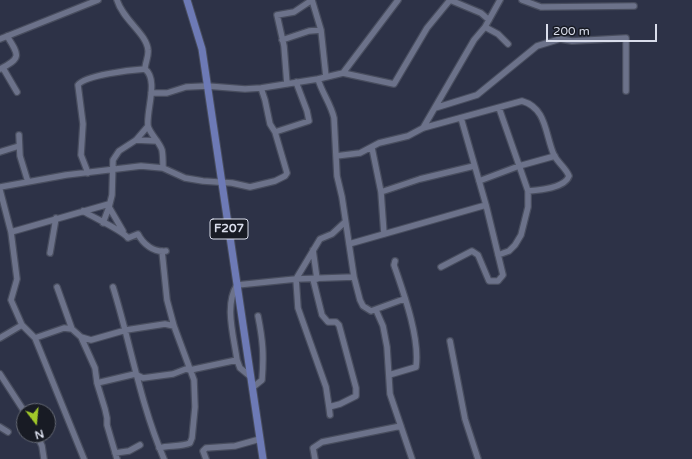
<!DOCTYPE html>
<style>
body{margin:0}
#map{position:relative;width:692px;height:459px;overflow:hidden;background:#2d3247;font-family:"Varela Round",sans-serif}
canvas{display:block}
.north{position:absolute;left:16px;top:403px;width:40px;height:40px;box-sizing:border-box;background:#181b24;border:1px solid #656974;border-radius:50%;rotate:164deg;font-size:11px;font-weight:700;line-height:16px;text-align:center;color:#d9ddeb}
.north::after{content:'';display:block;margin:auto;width:14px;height:18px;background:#a1c929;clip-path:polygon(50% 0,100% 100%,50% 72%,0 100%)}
.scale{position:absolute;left:546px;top:24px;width:111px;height:18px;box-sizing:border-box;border:2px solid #d9ddeb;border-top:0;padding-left:5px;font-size:12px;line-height:14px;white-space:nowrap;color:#d9ddeb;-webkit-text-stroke:3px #181b24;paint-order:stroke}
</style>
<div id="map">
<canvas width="692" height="459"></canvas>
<div class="north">N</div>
<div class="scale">200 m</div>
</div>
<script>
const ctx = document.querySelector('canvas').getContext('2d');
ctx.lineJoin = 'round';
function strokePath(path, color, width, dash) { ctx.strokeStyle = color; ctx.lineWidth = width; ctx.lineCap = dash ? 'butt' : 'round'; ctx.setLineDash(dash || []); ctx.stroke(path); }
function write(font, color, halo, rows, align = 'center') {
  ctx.font = font + ' "Varela Round",sans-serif'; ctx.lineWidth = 3; ctx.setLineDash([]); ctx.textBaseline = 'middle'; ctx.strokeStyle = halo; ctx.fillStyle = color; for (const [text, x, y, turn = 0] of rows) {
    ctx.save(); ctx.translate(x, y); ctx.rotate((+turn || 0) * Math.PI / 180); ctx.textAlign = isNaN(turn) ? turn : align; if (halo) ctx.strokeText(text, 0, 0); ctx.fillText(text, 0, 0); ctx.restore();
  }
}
const minor = new Path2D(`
 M117 0C123 20 147 34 148 50 149 56 145 63 145 69 159 80 146 110 148 126 150 134 159 141 162 150 163 155 163 162 163 168
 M312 0 321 30 326 77
 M450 0 481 13 489 20
 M522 0 541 7 634 6
 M485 27 498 34 508 44
 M0 39 98 0
 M282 40 309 31 321 30
 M3 68 17 92
 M0 69C22 58 19 55 7 36
 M343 73 398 0
 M318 79C322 93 331 104 334 118L337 176 342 197 354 277 360 300 363 306 371 311 404 299
 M287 84 284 46 277 15 294 12 312 0
 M151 93H167L186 87 207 86 245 89 261 88 318 79 343 73 394 84 427 28 450 0
 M435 108 477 95 537 46 560 39 572 41 626 38V91
 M423 128 474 40 485 27 500 0
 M275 132 309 121 307 111 296 82
 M19 135 20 156 28 182
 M136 140 157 141
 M372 148 381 192 384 234
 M0 152 19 146
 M336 156 360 153 379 143 408 136 423 128 522 101C547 108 545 135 554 155 558 163 566 168 569 176 565 188 540 190 528 191
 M88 173 81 155 83 124 78 85C85 75 131 70 145 69
 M479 181 519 166 555 156
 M0 187 66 175 141 166 163 168 185 178 203 181 232 183 250 187 275 181 285 176 287 173 275 132 270 124 265 100 261 88
 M0 190 11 232 17 279 11 300 22 325 35 338 64 328 72 329
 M381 192 420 179 474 166
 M83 211C94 218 122 230 128 238L138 234C143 244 154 253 166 251
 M103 223 109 207
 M123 231 109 207 112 195 113 160 119 151 136 140 148 126
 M11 232 109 204
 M349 244 486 205
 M313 250 317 279
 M50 253 56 218
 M498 255 509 251 515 245 521 235 528 207V191L499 108
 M441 267 472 251 478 255 489 281H498L503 275 486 205 461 118
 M313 279 322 315 328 322H336L339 325 356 388V396L340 404 329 407 330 415
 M57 287 72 329 81 337 91 340 126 330 165 324 174 326
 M113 287C131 345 140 403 164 459
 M376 310 383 326 387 347 390 394 412 459
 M81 337 95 368 97 383 105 409 107 418V425L117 459
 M0 338 22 325
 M35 338 84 459
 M450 341 465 419 478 459
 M237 360C234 337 224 305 237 285L296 279 354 277
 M0 374 24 411
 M389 375 416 367C420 338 404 294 394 265L395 261
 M97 383 135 374 143 378 173 374 186 369 190 370 237 360 240 368 251 377
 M252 388 262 380C264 355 263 341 258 316
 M329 407 326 387 298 308 296 279 320 239 332 234 345 222
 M0 427 8 432
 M37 435 42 446 44 459
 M159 448C169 445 181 447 190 443L192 438 195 407 194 380 174 326 167 300 162 251
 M115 453 129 451 140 445
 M206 459 203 451 206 448 235 446 260 439
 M315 459 313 448 322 442 401 426`);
const major = new Path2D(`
 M187 0 202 49 263 459`);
const shields = [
 [229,229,38]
];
const shieldNames = [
 ["F207",229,229]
];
strokePath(minor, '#484d5e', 8);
strokePath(major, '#484d5e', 9);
strokePath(minor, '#6c728a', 5.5);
strokePath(major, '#6d7ab6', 7);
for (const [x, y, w] of shields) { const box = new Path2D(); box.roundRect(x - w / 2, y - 10, w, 20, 3); ctx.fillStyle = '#181b24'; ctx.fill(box); strokePath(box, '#d9ddeb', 1); }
write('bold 12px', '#d9ddeb', null, shieldNames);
</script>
